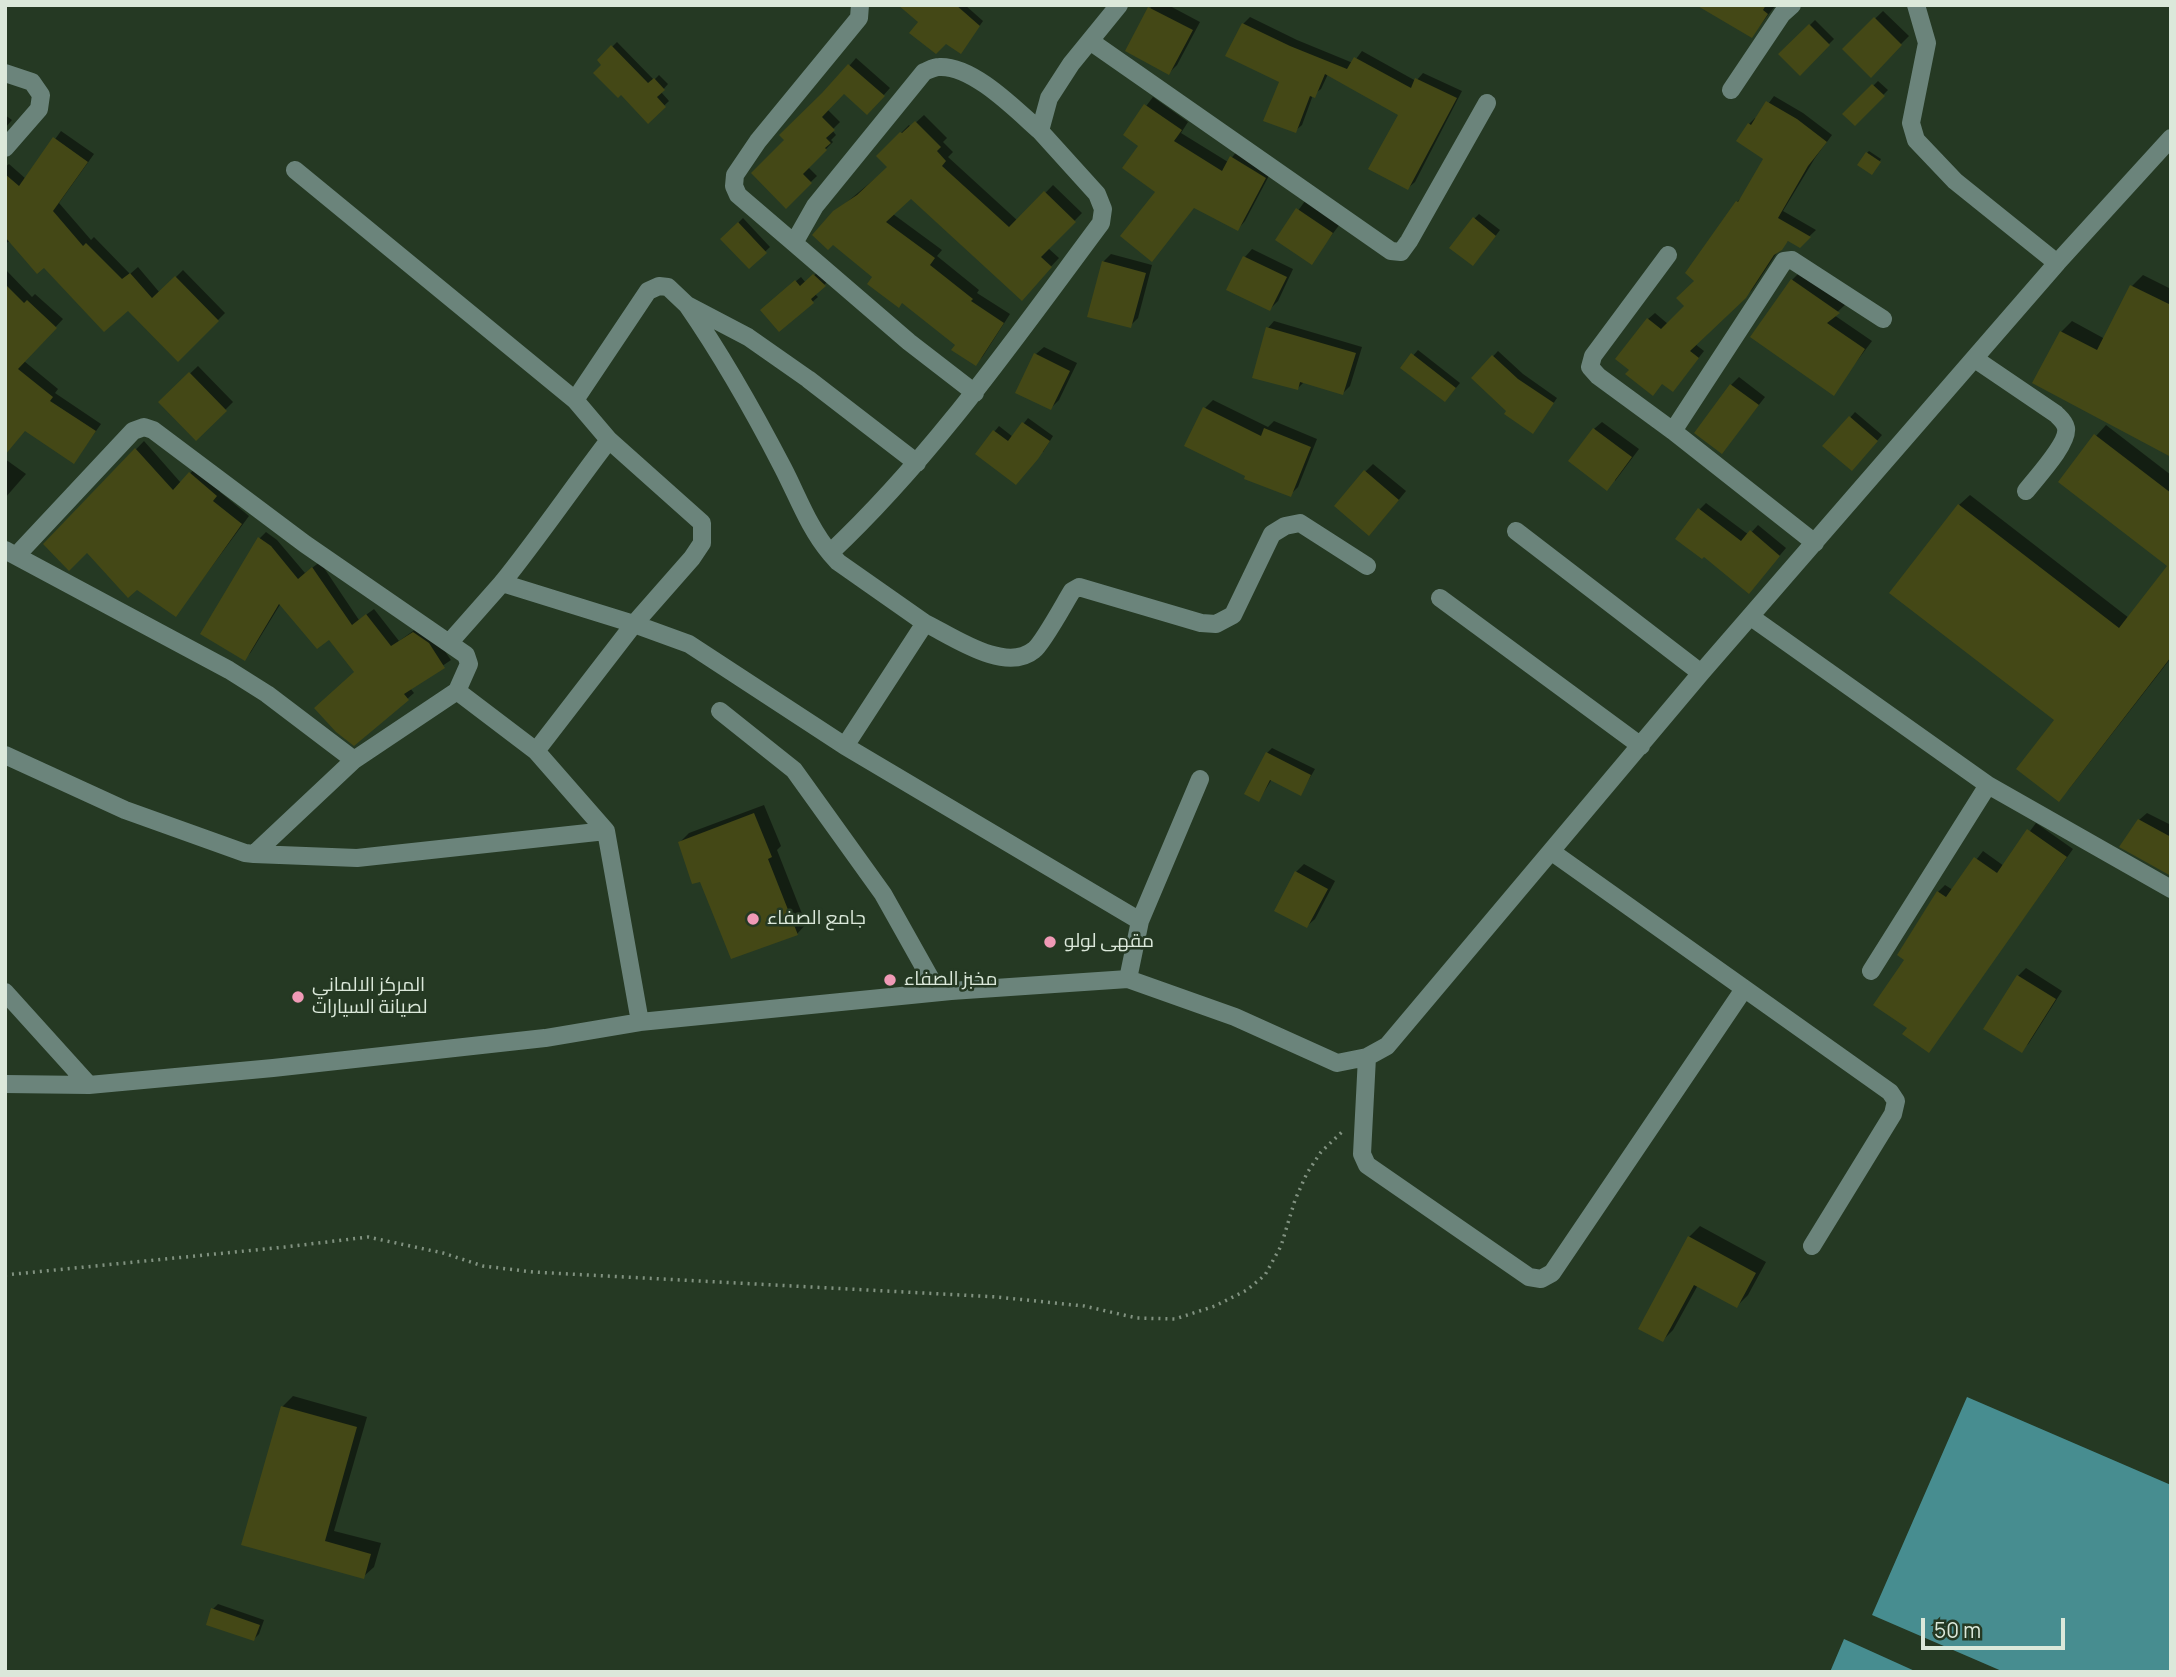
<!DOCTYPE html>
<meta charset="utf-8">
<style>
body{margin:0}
#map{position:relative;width:2176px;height:1677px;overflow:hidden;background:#253923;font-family:Manrope,sans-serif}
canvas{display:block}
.frame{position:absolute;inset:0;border:7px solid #dbe8da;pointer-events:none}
.scale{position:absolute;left:1921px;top:1618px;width:144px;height:32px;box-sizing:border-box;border:4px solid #dbe8da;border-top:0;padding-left:9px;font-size:21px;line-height:24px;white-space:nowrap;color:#dbe8da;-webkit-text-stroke:5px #253923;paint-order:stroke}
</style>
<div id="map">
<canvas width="2176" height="1677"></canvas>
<div class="frame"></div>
<div class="scale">50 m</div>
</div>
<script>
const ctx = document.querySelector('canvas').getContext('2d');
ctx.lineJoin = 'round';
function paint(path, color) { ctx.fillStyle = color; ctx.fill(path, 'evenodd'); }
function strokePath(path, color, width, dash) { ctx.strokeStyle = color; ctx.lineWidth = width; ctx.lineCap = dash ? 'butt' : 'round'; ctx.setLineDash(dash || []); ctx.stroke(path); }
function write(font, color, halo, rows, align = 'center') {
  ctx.font = font + ' Manrope,Cairo,sans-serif'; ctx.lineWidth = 5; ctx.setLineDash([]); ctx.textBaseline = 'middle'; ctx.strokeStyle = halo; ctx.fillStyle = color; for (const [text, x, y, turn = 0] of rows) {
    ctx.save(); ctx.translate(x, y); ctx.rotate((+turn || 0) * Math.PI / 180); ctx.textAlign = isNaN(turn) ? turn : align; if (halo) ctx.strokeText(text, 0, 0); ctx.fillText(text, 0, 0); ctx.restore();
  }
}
const water = new Path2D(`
 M1967 1397 2171 1485V1672H2004L1872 1615Z
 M1844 1639 1917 1672H1830Z`);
const shadow = new Path2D(`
 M901 5H965L983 21 961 52Z
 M1152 5H1168L1200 22 1177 65 1169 73 1127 51Z
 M1700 5H1774L1775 6 1752 36Z
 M1883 11 1909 36 1870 75 1844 49Z
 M1250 17 1297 40 1353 63 1362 51 1416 81 1423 73 1462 91 1415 182 1408 188 1400 114 1328 74 1321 89 1313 95 1302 125 1295 131 1281 82 1243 24Z
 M1815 20 1834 39 1800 73 1781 54Z
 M617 42 654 80 659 75 668 84 661 92 669 101 648 121 599 60Z
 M856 58 890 88 874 106 844 92 827 109 840 122 832 130 836 135 831 140 833 142 808 167 817 176 786 206V140Z
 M1878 81 1888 90 1855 124 1845 114Z
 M1774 96 1803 113 1832 135 1815 158 1783 211 1816 230 1799 246 1789 240 1778 251 1752 290 1695 344 1704 351 1679 383 1663 382 1631 370 1648 319 1655 313 1668 324 1686 306 1696 281 1737 202 1744 195 1765 158 1749 124 1755 118 1757 119Z
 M1153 97 1188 122 1181 133 1228 162 1239 149 1272 170 1245 221 1238 229 1195 206 1158 192 1141 145 1125 134Z
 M5 115 12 120 5 128Z
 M924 115 947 138 943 142 953 152 948 157 1018 221 1053 185 1082 213 1048 248 1059 258 1029 290 911 197 893 214 942 250 937 256 979 290 977 293 1010 314 983 356 976 364 957 345 875 277 835 212 889 167 878 156 909 125 911 127Z
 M61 131 94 154 59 203 91 240 94 237 130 274 138 267 160 293 183 270 225 313 178 360 128 309 44 266 11 240 5 244V167L9 164 26 179Z
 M1869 151 1881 159 1874 171 1867 153Z
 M1305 201 1340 224 1313 260 1277 240Z
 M1479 214 1500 230 1478 259 1474 219Z
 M743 218 770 247 749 267 722 239Z
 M1252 249 1293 269 1278 301 1270 309 1245 257Z
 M1111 254 1152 265 1138 318 1130 326 1103 262Z
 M5 269 32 297 35 294 63 319 24 361 58 389 55 393 101 424 74 462 25 429 5 436Z
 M819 271 829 280 815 294 818 297 780 330 767 305 801 277 806 283Z
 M1800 272 1846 304 1834 315 1872 341 1833 393 1792 280Z
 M2143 275 2171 289V455L2061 332 2072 321 2105 339 2132 286Z
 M1274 321 1362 347 1350 386 1343 393 1304 382 1298 388 1268 328Z
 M1044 347 1077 363 1059 400 1051 408 1036 354Z
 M1418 350 1460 383 1450 395 1403 367Z
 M1498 351 1523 374 1557 398 1537 427 1509 411 1473 378Z
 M198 366 233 402 196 439 160 402Z
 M1739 377 1765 397 1722 452 1731 385Z
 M1213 400 1268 427 1274 421 1317 439 1298 487 1290 495 1205 408Z
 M1855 412 1882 435 1857 464 1825 446Z
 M1028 418 1053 436 1043 452 977 453 999 426 1013 437Z
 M1602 422 1639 449 1615 481 1594 429Z
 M2106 425 2171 475V658L2069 789 2059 800 2057 719 1959 505 1970 495 2129 618 2169 566 2096 436Z
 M144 441 181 483 198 465 223 488 220 492 249 516 176 615 87 551 45 544Z
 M5 459 26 474 5 498Z
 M1373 464 1406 491 1377 526 1365 472Z
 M1706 503 1749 535 1758 525 1786 548 1755 585 1699 510Z
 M266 532 277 540 305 573 320 562 359 620 374 609 399 641 420 626 435 637 451 660 410 688 414 693 407 699 356 671 329 637 281 603 251 652 245 659 260 538Z
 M1272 748 1315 769 1301 793 1272 779 1259 800 1267 753Z
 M764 805 781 846 777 850 806 924 797 934 701 880 680 842 689 833Z
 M2147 813 2171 825V874L2139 820Z
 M2036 823 2073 849 1928 1051 1909 1028 1906 959 1938 892 1945 885 1953 890 1983 851 2004 866Z
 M1304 864 1335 881 1315 919 1307 926 1296 872Z
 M2026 968 2062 991 2029 1043 2022 1051 2018 976Z
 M1700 1226 1766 1262 1748 1295 1737 1306 1698 1285 1673 1330 1663 1340 1640 1328 1689 1237Z
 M293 1396 367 1417 334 1531 381 1543 374 1567 363 1577 243 1544 282 1407Z
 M218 1604 264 1620 259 1634 254 1639 213 1609Z`);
const building = new Path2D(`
 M898 5H956L980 26 961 54 946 44 936 54 909 33 918 22Z
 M1696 5H1766L1763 10 1768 14 1752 38Z
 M1148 7 1193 30 1169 75 1125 51Z
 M1874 17 1902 45 1871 78 1842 49Z
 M1242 23 1290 46 1347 69 1354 57 1411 88 1415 78 1457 98 1408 190 1368 169 1398 115 1325 74 1315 98 1310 96 1296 133 1263 121 1279 82 1225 56Z
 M1809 24 1830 45 1800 76 1778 54Z
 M611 45 648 83 654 78 665 90 657 97 666 107 648 124 621 95 618 98 593 73 601 65 597 60Z
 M848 64 885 96 867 115 844 94 822 117 835 130 826 138 831 143 825 148 827 150 803 174 812 183 786 209 751 173 784 140 779 135 822 93Z
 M1872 84 1885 96 1855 126 1842 114Z
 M1766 101 1797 119 1827 142 1808 166 1778 218 1811 237 1800 248 1788 241 1782 250 1774 255 1746 298 1690 351 1699 358 1673 392 1662 384 1653 396 1625 374 1629 370 1615 359 1647 318 1661 329 1684 306 1676 298 1694 281 1685 273 1736 201 1738 202 1763 159 1736 141 1748 123 1751 125Z
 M1144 104 1182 130 1174 141 1222 171 1230 156 1266 178 1238 231 1194 208 1152 262 1120 236 1155 192 1122 168 1138 146 1123 135Z
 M915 121 941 147 937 151 946 161 942 166 1009 227 1044 191 1076 222 1041 257 1052 267 1022 301 911 199 886 222 935 258 930 265 973 299 971 301 1004 323 976 366 951 350 955 345 902 303 899 308 867 284 872 277 833 245 828 250 812 235 833 211 857 195 887 167 876 156 900 132 902 133Z
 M53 137 88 162 53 211 83 246 86 243 122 279 130 273 152 298 175 276 219 321 178 362 128 311 104 332 44 268 37 274 5 237V174L19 186Z
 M1866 152 1881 162 1872 175 1857 165Z
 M1296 208 1333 233 1312 265 1275 240Z
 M1473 217 1496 236 1473 266 1449 248Z
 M738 222 767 253 749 269 720 239Z
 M1243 256 1287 277 1270 311 1226 290Z
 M1102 261 1146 273 1131 328 1087 317Z
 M813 274 826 286 811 299 814 303 779 332 760 310 795 280 800 286Z
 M1791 279 1840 313 1827 323 1865 349 1834 396 1750 337Z
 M5 284 24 303 27 300 57 328 18 369 53 397 50 401 96 431 74 464 25 431 5 455Z
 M2130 285 2171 305V457L2032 383 2060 331 2097 350Z
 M1266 327 1356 353 1343 395 1300 382 1298 390 1252 378Z
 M1034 353 1070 371 1051 410 1015 393Z
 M1411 353 1456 388 1445 402 1400 368Z
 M1492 355 1518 379 1554 403 1533 434 1504 414 1506 411 1471 378Z
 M189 372 227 411 196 441 158 402Z
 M1730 384 1759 405 1722 454 1694 433Z
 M1203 407 1261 436 1264 428 1311 447 1291 497 1244 479 1245 476 1184 446Z
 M1849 416 1878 441 1852 471 1822 446Z
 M1022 422 1050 441 1038 459 1016 485 975 454 993 430 1008 441Z
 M1593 428 1632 457 1607 491 1568 461Z
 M2094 434 2171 493V657L2059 802 2016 769 2054 720 1889 593 1958 504 2119 628 2167 566 2058 482Z
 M135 448 173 490 189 472 217 496 213 501 242 524 176 617 137 590 128 598 87 553 69 571 43 544Z
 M1364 470 1399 500 1369 536 1334 506Z
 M1698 508 1741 541 1750 530 1780 556 1749 594 1704 557 1702 559 1675 539Z
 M258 537 271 546 298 579 312 567 352 625 366 614 391 646 413 632 429 643 445 668 404 694 409 700 354 746 336 732 314 708 354 672 329 640 317 649 279 604 245 661 200 634Z
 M1266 752 1311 775 1301 796 1270 780 1259 802 1244 794Z
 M754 813 772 857 768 859 798 935 731 959 700 882 692 884 678 842Z
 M2138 819 2171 837V876L2119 847Z
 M2027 829 2067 857 1929 1053 1902 1034 1907 1028 1873 1005 1904 960 1897 955 1937 891 1946 897 1974 857 1997 873Z
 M1295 871 1328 889 1307 928 1274 911Z
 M2017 975 2056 999 2022 1053 1983 1029Z
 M1688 1236 1756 1273 1737 1308 1694 1285 1663 1342 1638 1329Z
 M281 1406 357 1427 325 1541 371 1554 364 1579 241 1545Z
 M211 1608 260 1625 254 1641 206 1625Z`);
const path = new Path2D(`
 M5 1275 285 1247 368 1237 443 1253 483 1266 533 1272 997 1297 1084 1306 1137 1318 1175 1319 1215 1306 1247 1290 1265 1275 1281 1246 1295 1200 1307 1173 1321 1152 1344 1130`);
const minor = new Path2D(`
 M1916 5 1927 43 1911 123 1916 140 1955 181 2057 263
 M1090 41 1391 251 1401 252 1409 241 1487 103
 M5 73 32 82 41 95 39 109 5 148
 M1731 90 1782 14 1792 5
 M295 170 575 400 609 440 702 523V543L692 558 634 624 536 751
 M794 243 738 195 734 186 735 175 758 141 859 18 860 5
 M1668 255 1593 356 1590 367 1598 376 1673 431 1815 543
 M687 305C723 357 754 412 783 468 798 497 809 528 830 553 934 455 1016 337 1101 223L1103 209 1097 194 1040 131 1049 98 1071 64 1119 5
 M1975 359 2056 414C2060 418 2065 422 2066 428 2069 443 2036 478 2026 491
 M975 393 909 342 794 243 815 206 924 72C929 70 934 67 939 67 973 65 1016 110 1040 131
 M575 400 648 291 659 286 668 287 687 305 748 337 808 379 917 463
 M1673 431 1784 261 1792 260 1883 319
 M609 440C573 487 539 537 502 583L634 624 689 644 845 746 1140 921 1128 979
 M1516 531 1701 673
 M5 550 229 670 267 694 354 760
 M830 553 838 562 925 623 845 746
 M16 556 133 431 144 427 153 430 305 544 466 655 469 664 457 691 536 751 606 831 640 1022
 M1440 598 1641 746
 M1751 617 1988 785 2171 889
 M925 623C952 636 1005 674 1034 650 1043 643 1064 604 1072 591L1079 587 1201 623 1216 624 1233 615 1272 534 1285 526 1300 523 1367 566
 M449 643 502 583
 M720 711 794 770 883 894 938 992
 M5 755 125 810 245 853 254 854 354 760 457 691
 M1552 852 1890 1092 1896 1101 1893 1114 1812 1246
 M254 854 357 858 606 831
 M1140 921 1200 779
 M1871 971 1988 785
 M5 992 89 1085
 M1367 1057 1362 1154 1367 1165 1529 1277 1541 1279 1552 1273 1744 989
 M5 1084 89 1085 273 1068 545 1038 640 1022 951 991 1128 979 1235 1017 1337 1063 1367 1057 1387 1046 1701 673 2057 263 2171 138`);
const markers = [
 [753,919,7,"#f09ab6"],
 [1050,942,7,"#f09ab6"],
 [890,980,7,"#f09ab6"],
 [298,997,7,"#f09ab6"]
];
const poiNames = [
 ["جامع الصفاء",767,919],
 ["مقهى لولو",1064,942],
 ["مخبز الصفاء",904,980],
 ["المركز الالماني",312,986],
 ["لصيانة السيارات",312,1008]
];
paint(water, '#478d90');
paint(shadow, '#0007');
paint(building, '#444816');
strokePath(path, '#819280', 3.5, [2, 5]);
strokePath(minor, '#6b847b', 18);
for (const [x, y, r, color] of markers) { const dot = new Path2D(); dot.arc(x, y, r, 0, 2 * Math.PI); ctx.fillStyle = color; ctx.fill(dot); strokePath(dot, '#253923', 2.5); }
write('19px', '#dbe8da', '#253923', poiNames, 'left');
</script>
